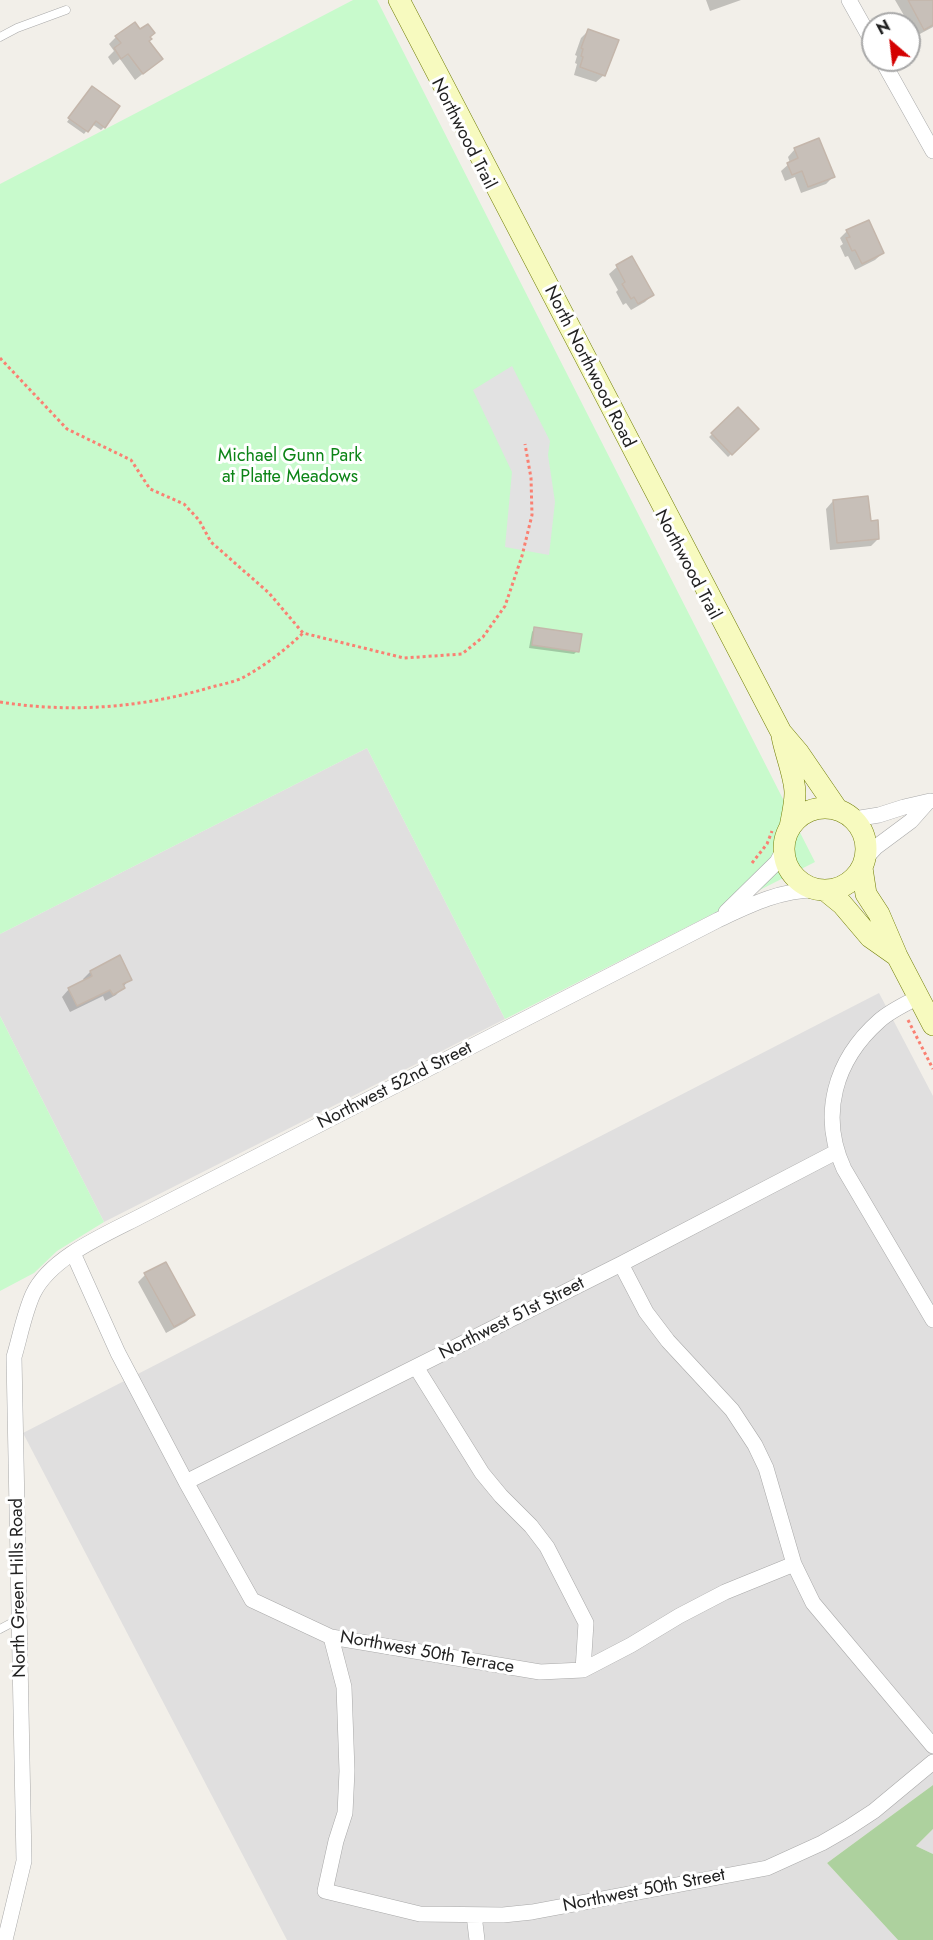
<!DOCTYPE html>
<style>
body{margin:0}
#map{position:relative;width:933px;height:1940px;overflow:hidden;background:#f2efe9;font-family:Jost,sans-serif}
canvas{display:block}
.north{position:absolute;left:861px;top:12px;width:60px;height:60px;box-sizing:border-box;background:#fff;border:2px solid #a7a7a7;border-radius:50%;rotate:332deg;font-size:16px;font-weight:700;line-height:24px;text-align:center;color:#222}
.north::after{content:'';display:block;margin:auto;width:21px;height:27px;background:#d40000;clip-path:polygon(50% 0,100% 100%,50% 72%,0 100%)}
</style>
<div id="map">
<canvas width="933" height="1940"></canvas>
<div class="north">N</div>
</div>
<script>
const ctx = document.querySelector('canvas').getContext('2d');
ctx.lineJoin = 'round';
function paint(path, color) { ctx.fillStyle = color; ctx.fill(path, 'evenodd'); }
function strokePath(path, color, width, dash) { ctx.strokeStyle = color; ctx.lineWidth = width; ctx.lineCap = dash ? 'butt' : 'round'; ctx.setLineDash(dash || []); ctx.stroke(path); }
function write(font, color, halo, rows, align = 'center') {
  ctx.font = font + ' Jost,sans-serif'; ctx.lineWidth = 6; ctx.setLineDash([]); ctx.textBaseline = 'middle'; ctx.strokeStyle = halo; ctx.fillStyle = color; for (const [text, x, y, turn = 0] of rows) {
    ctx.save(); ctx.translate(x, y); ctx.rotate((+turn || 0) * Math.PI / 180); ctx.textAlign = isNaN(turn) ? turn : align; if (halo) ctx.strokeText(text, 0, 0); ctx.fillText(text, 0, 0); ctx.restore();
  }
}
const residential = new Path2D(`
 M367 748 505 1019 104 1222 0 1016V934Z
 M879 993 933 1096V1785L827 1863 898 1940H287L23 1433Z
 M933 1829V1854L916 1846Z`);
const forest = new Path2D(`
 M933 1785V1829L916 1846 933 1854V1940H898L827 1863Z`);
const park = new Path2D(`
 M353 0H377L815 862 505 1019 367 748 0 934V184Z
 M0 1016 104 1222 57 1251 34 1273 0 1291Z`);
const parking = new Path2D(`
 M512 366 550 441 548 455 555 502 549 555 505 547 512 472 473 390Z`);
const shadow = new Path2D(`
 M706 0H741L710 11Z
 M895 0H933V27L916 36Z
 M588 31 604 75 596 82 574 75 577 64 575 63 577 56 575 55 581 38Z
 M116 37H149L148 41 161 59 135 80 120 59 113 65 108 57 114 51 109 44Z
 M89 91 104 127 101 130 92 124 84 134 67 122Z
 M795 149 833 177 826 184 801 193 795 177 785 181 781 171 790 163 788 157Z
 M847 231 883 253 875 260 855 270 848 256 845 257 840 246 843 244 840 238Z
 M631 258 652 295 645 302 631 310 626 303 623 305 616 292 618 290 609 274 617 267Z
 M738 409 757 429 728 457 709 437Z
 M833 501 869 523 878 539 871 546 830 550 826 509Z
 M535 628 577 651 574 654 529 648 532 632Z
 M90 972 130 979 116 995 105 1001 103 996 70 1012 62 997 69 989 85 982 83 979Z
 M145 1275 194 1315 186 1322 166 1333 138 1282Z`);
const building = new Path2D(`
 M908 0H933V25L924 30Z
 M135 22 140 29 148 24 155 33 150 37 152 39 149 41 163 59 143 74 128 54 121 59 114 48 121 43 115 36Z
 M588 29 619 40 605 76 580 67 583 57 581 56 583 49 581 48Z
 M92 86 120 106 105 128 96 121 88 132 68 118Z
 M819 138 835 177 808 187 802 171 792 175 787 163 798 158 794 148Z
 M869 220 884 253 862 264 855 250 852 251 846 238 850 237 846 230Z
 M632 256 654 295 638 304 634 297 631 299 622 284 625 282 616 265Z
 M738 407 759 429 732 455 711 433Z
 M868 496 871 521 878 520 879 539 837 543 833 500Z
 M534 627 582 634 579 652 532 645Z
 M120 955 132 980 123 984 125 988 113 995 110 990 77 1006 68 988 92 976 90 971Z
 M166 1262 195 1315 174 1327 144 1273Z`);
const path = new Path2D(`
 M0 358 67 429 131 460 150 489 184 504 199 520 211 542 269 593 303 633 404 658 462 654 483 637 505 606 522 556 532 515 531 478 525 444
 M0 702C69 713 138 708 205 689 217 685 233 683 244 677 266 665 285 650 303 633
 M752 863 767 844 772 831
 M908 1020 933 1069`);
const lane = new Path2D(`
 M0 37 17 28 66 10
 M0 1629 19 1619`);
const street = new Path2D(`
 M849 0 873 43
 M882 60 933 151
 M854 819 879 815 904 807 930 801
 M865 859 876 847 911 821 926 804
 M726 912 777 862 784 849
 M919 997C905 1004 890 1011 879 1021 835 1060 819 1115 844 1169L933 1320
 M73 1253 118 1353 186 1482 252 1600 331 1637 540 1672 583 1670 631 1645 679 1616 725 1592 794 1564
 M621 1264 646 1312 668 1341 732 1410 755 1445 766 1468 794 1564 813 1603 933 1746
 M416 1367 482 1473 501 1496 531 1526 547 1547 586 1623 583 1670
 M186 1482 621 1264 836 1152
 M331 1637 344 1687 347 1771 345 1813 336 1841 325 1891 420 1914 503 1915 532 1912 767 1868 822 1843 848 1828 874 1811 933 1762
 M474 1915 477 1940
 M5 1940 24 1861 14 1357C20 1337 24 1314 33 1294 51 1256 109 1233 145 1214L718 920C750 905 780 890 815 890`);
const secondary = new Path2D(`
 M399 0 781 732 798 752 837 809
 M782 736C785 753 795 777 795 793 795 804 792 816 790 827
 M784 849a41 41 0 1 1 82 0a41 41 0 1 1-82 0Z
 M862 868 866 894 879 914 897 956 933 1025
 M826 891 842 904 870 937 897 956`);
const streetNames = [
 ["Northwood Trail",463,134,63],
 ["North Northwood Road",589,367,63],
 ["Northwood Trail",687,565,62],
 ["Northwest 52nd Street",395,1086,-27],
 ["Northwest 51st Street",512,1319,-27],
 ["North Green Hills Road",19,1588,-91],
 ["Northwest 50th Terrace",427,1653,10],
 ["Northwest 50th Street",644,1891,-11]
];
const parkNames = [
 ["Michael Gunn Park",290,457],
 ["at Platte Meadows",290,478]
];
paint(residential, '#e0dfdf');
paint(forest, '#add19e');
paint(park, '#c8facc');
paint(parking, '#e2e2e2');
paint(shadow, '#0003');
paint(building, '#c7bfb8');
strokePath(building, '#c4b6ab', 1.5);
strokePath(lane, '#a9a9a9', 9);
strokePath(street, '#a9a9a9', 16);
strokePath(secondary, '#707d05', 22);
strokePath(path, '#fa8072', 3, [3, 3]);
strokePath(lane, '#fff', 8);
strokePath(street, '#fff', 15);
strokePath(secondary, '#f7fabf', 21);
write('18px', '#222', '#fff', streetNames);
write('18px', '#0c8416', '#fff', parkNames);
</script>
